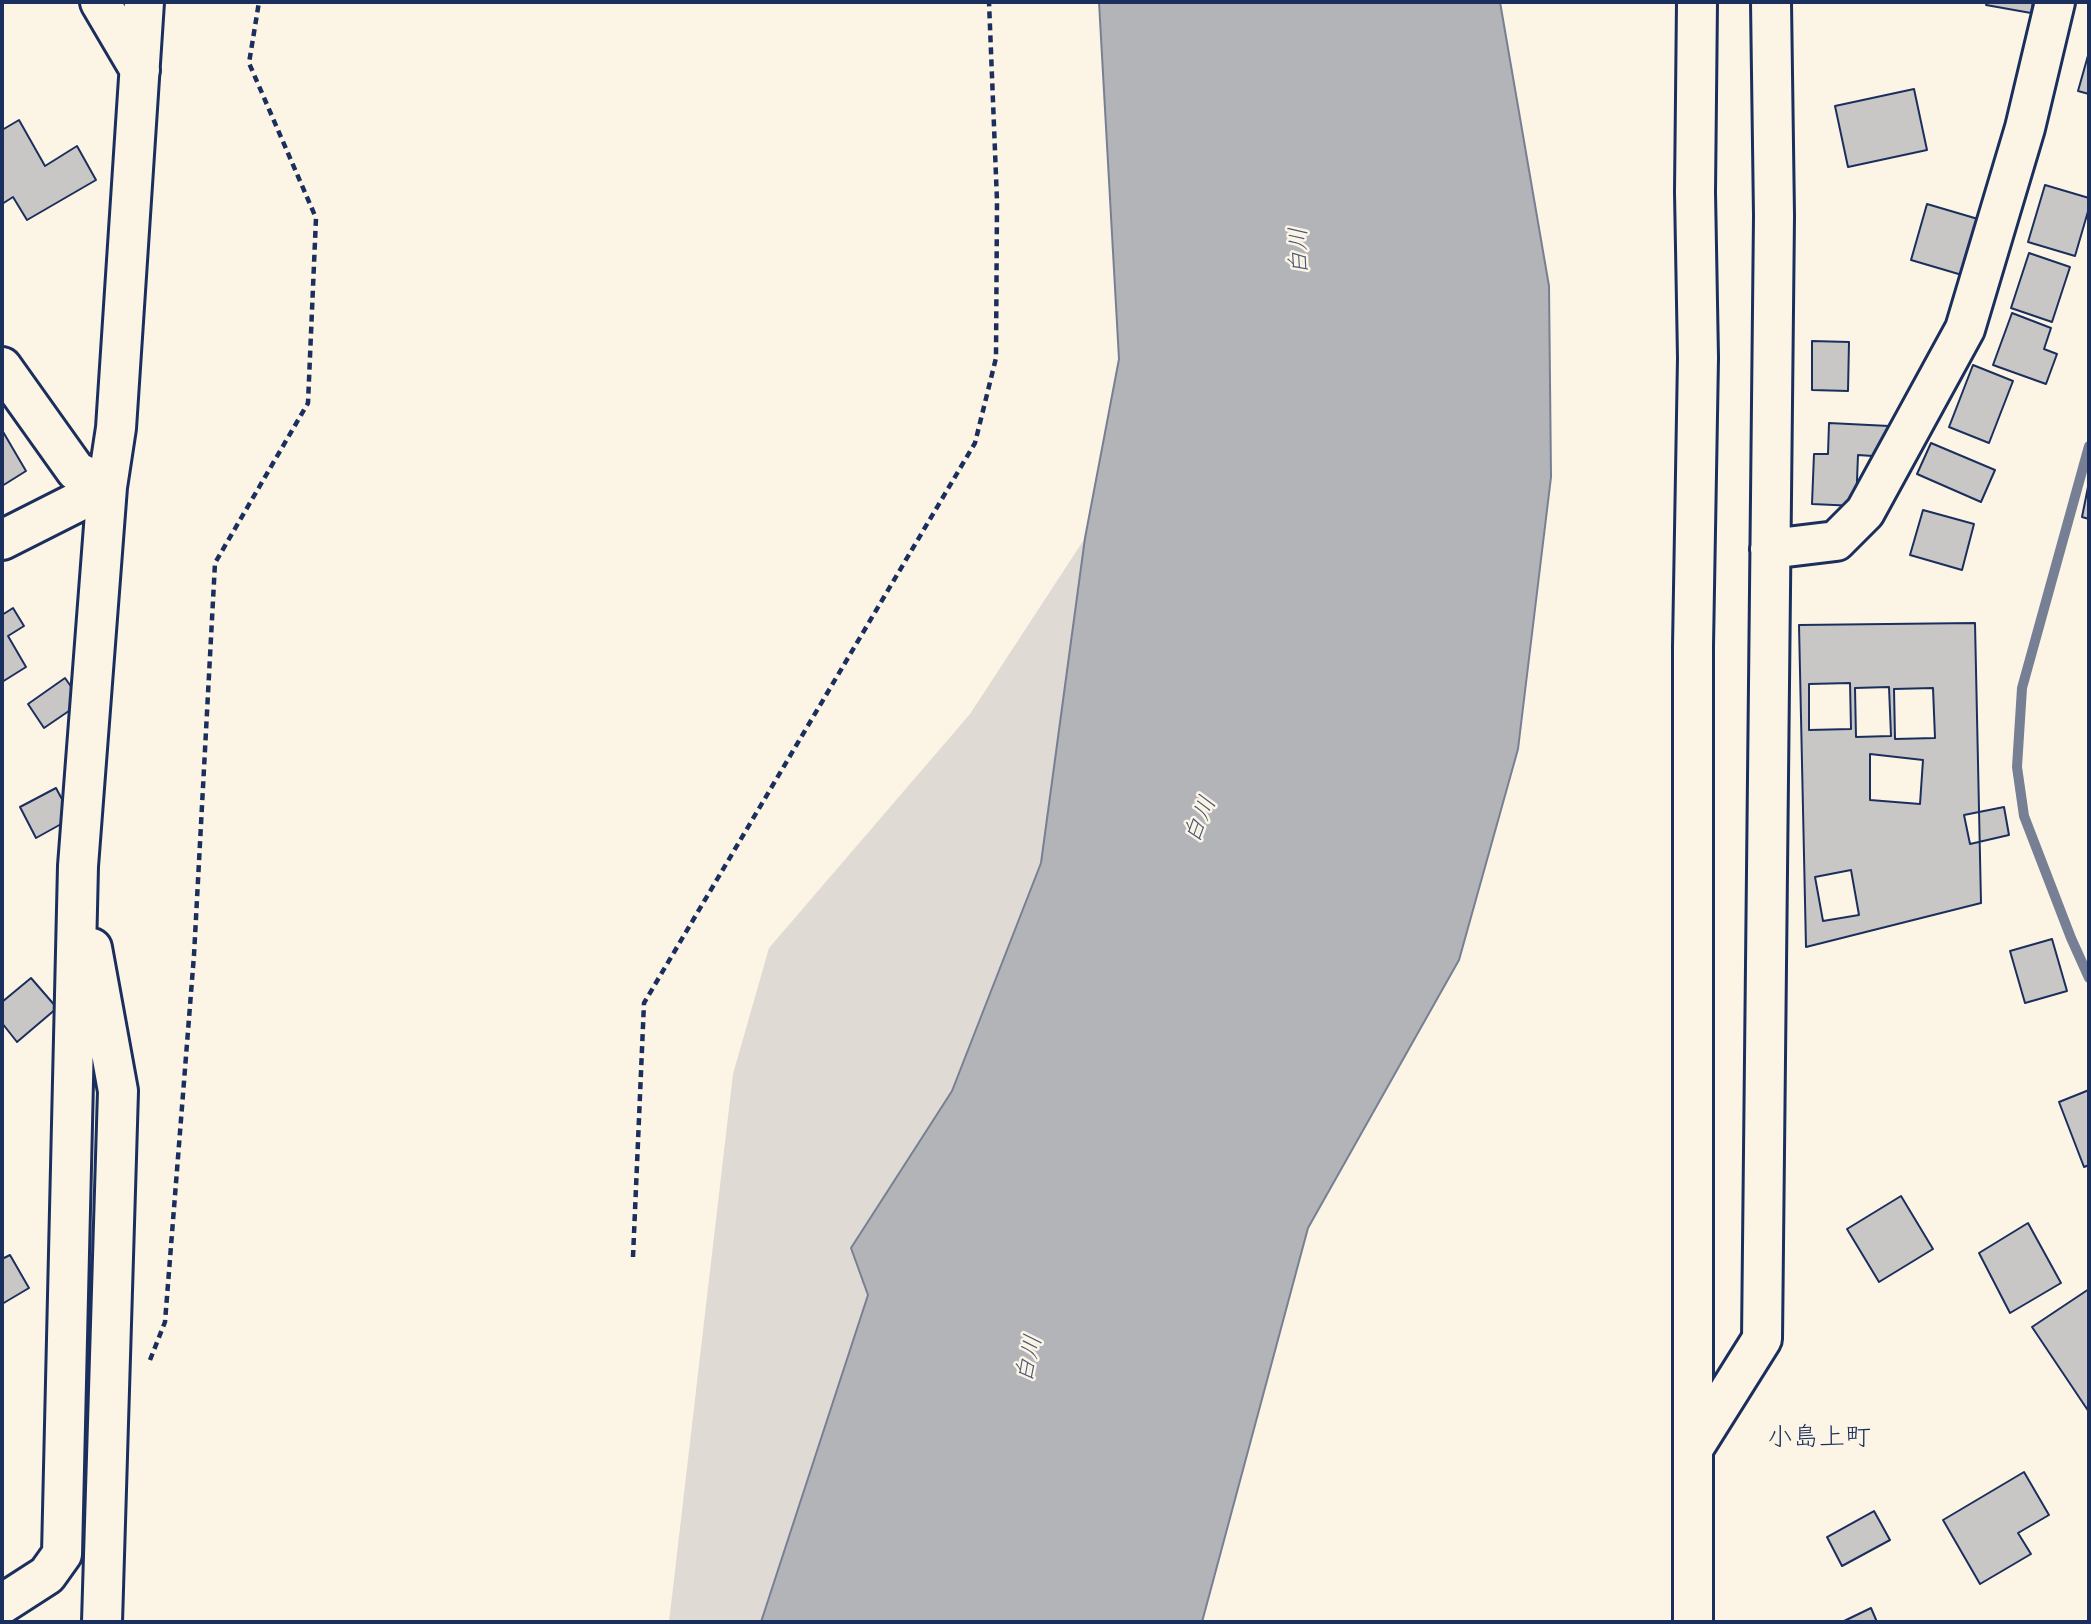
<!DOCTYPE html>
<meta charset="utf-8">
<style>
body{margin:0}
#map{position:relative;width:2091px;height:1624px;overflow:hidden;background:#fcf5e5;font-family:"Balsamiq Sans",sans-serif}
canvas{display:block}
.frame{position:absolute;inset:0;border:4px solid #1b2f5e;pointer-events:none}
</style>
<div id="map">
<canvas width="2091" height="1624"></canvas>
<div class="frame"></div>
</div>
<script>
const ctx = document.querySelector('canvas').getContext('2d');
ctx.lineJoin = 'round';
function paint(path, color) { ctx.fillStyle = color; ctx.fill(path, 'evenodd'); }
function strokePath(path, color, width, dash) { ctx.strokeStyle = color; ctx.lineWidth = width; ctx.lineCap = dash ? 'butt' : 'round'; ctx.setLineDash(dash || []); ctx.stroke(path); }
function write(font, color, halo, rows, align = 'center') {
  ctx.font = font + ' "Balsamiq Sans","Klee One",sans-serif'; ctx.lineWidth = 5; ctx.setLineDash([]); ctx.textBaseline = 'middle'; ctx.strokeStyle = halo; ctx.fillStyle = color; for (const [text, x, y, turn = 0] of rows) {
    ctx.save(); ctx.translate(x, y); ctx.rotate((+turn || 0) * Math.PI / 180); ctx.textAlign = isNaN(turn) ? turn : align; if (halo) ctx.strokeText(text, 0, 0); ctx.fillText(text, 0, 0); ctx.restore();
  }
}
const green = new Path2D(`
 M1085 538 1041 863 952 1091 851 1248 868 1295 761 1622H669L733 1074 769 948 970 714Z`);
const water = new Path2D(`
 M1099 2H1500L1549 286 1551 477 1518 749 1459 960 1308 1228 1202 1622H761L868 1295 851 1248 952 1091 1041 863 1085 538 1119 359Z`);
const stream = new Path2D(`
 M2089 446 2022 688 2017 767 2024 816 2071 938 2089 978`);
const building = new Path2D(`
 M1987 2H2033L2031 13 1986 5Z
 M2089 52V94L2078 91Z
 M1914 89 1927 150 1848 167 1835 106Z
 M19 120 45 166 77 146 96 180 27 220 13 197 2 204V130Z
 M2045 185 2089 198V208L2075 256 2028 242Z
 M1927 204 1978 219 1962 275 1911 260Z
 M2029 253 2070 267 2052 322 2011 308Z
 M2012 313 2051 328 2044 349 2057 354 2046 384 1993 365Z
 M1812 341 1849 342 1848 391 1812 390Z
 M1973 365 2013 381 1989 443 1949 427Z
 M1829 423 1889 426 1887 457 1858 455 1856 506 1812 504 1814 454H1828Z
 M2 430 26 471 2 486Z
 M1931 443 1995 470 1981 502 1917 474Z
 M2089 482V519L2082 517Z
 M1923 510 1974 524 1962 570 1910 555Z
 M13 608 24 626 8 636 26 667 2 682V615Z
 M1975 623 1981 903 1806 947 1799 625Z
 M65 678 82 702 44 728 28 704Z
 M1850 683 1851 729 1809 730V684Z
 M1889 687 1891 736 1856 737 1855 688Z
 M1933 688 1935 738 1895 739 1894 689Z
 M1870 754 1923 760 1920 804 1870 800Z
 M56 788 72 818 36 838 20 807Z
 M2004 807 2009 835 1970 844 1964 815Z
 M1851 870 1859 915 1823 921 1815 877Z
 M2052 939 2067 991 2025 1003 2010 951Z
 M31 978 57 1008 17 1042 2 1023V1002Z
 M2089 1090V1165L2084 1167 2059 1102Z
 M1901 1196 1933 1249 1879 1282 1847 1229Z
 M2028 1223 2061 1283 2010 1313 1979 1253Z
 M10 1255 29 1288 2 1304V1259Z
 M2089 1289V1412L2032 1327Z
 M2024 1472 2049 1515 2018 1533 2031 1554 1980 1584 1943 1520Z
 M1874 1511 1890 1540 1842 1566 1827 1537Z
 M1871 1608 1877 1622H1842Z`);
const path = new Path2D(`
 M633 1257 644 1003 975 443 996 358 997 201 989 2
 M150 1360 165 1322 194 955 215 563 308 403 316 218 249 63 259 2`);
const minor = new Path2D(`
 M100 2 140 70
 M2 367 76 471 107 487
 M2 540 107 487
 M1770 549 1836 541 1865 512 1965 329 2025 128 2055 2
 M92 948 118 1091 102 1622
 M1693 1449 1762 1339 1774 216 1771 2
 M2 1604 47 1575 62 1554 78 866 107 487 116 428 144 2
 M1693 1622V646L1698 358 1695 192 1697 2`);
const waterNames = [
 ["白川",1300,251,-91],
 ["白川",1201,820,-67],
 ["白川",1030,1359,-77]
];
const quarterNames = [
 ["小島上町",1819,1438]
];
paint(green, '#dfdbd4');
paint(water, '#b2b4b8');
strokePath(water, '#767f94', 2);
strokePath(stream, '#767f94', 10);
paint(building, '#c8c7c6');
strokePath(building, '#1b2f5e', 2);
strokePath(minor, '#1b2f5e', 44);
strokePath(path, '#1b2f5e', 4.5, [7, 5]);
strokePath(minor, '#fcf5e5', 38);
write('italic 24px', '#485779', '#fcf5e5', waterNames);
write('26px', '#1b2f5e', '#fcf5e5', quarterNames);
</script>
